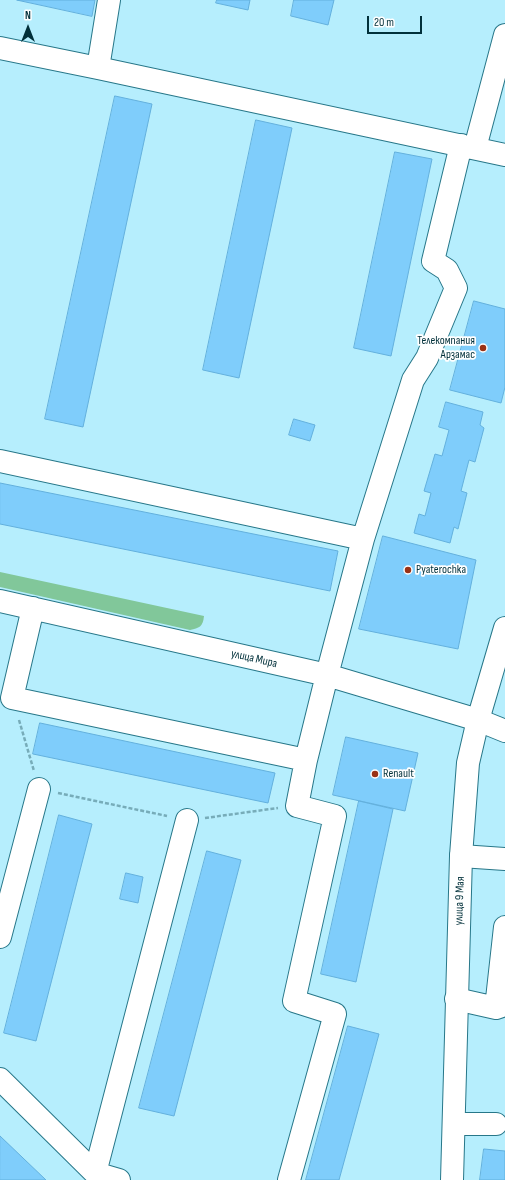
<!DOCTYPE html>
<meta charset="utf-8">
<style>
body{margin:0}
#map{position:relative;width:505px;height:1180px;overflow:hidden;background:#b6eefd;font-family:"Sofia Sans Condensed",sans-serif}
canvas{display:block}
.north{position:absolute;left:8px;top:8px;width:40px;height:40px;-webkit-text-stroke:3px #fff;paint-order:stroke;rotate:0deg;font-size:11px;font-weight:700;line-height:16px;text-align:center;color:#01303a}
.north::after{content:'';display:block;margin:auto;width:14px;height:18px;background:#01303a;clip-path:polygon(50% 0,100% 100%,50% 72%,0 100%)}
.scale{position:absolute;left:367px;top:16px;width:55px;height:18px;box-sizing:border-box;border:2px solid #01303a;border-top:0;padding-left:5px;font-size:12px;line-height:14px;white-space:nowrap;color:#01303a;-webkit-text-stroke:3px #fff;paint-order:stroke}
</style>
<div id="map">
<canvas width="505" height="1180"></canvas>
<div class="north">N</div>
<div class="scale">20 m</div>
</div>
<script>
const ctx = document.querySelector('canvas').getContext('2d');
ctx.lineJoin = 'round';
function paint(path, color) { ctx.fillStyle = color; ctx.fill(path, 'evenodd'); }
function strokePath(path, color, width, dash) { ctx.strokeStyle = color; ctx.lineWidth = width; ctx.lineCap = dash ? 'butt' : 'round'; ctx.setLineDash(dash || []); ctx.stroke(path); }
function write(font, color, halo, rows, align = 'center') {
  ctx.font = font + ' "Sofia Sans Condensed",sans-serif'; ctx.lineWidth = 3.5; ctx.setLineDash([]); ctx.textBaseline = 'middle'; ctx.strokeStyle = halo; ctx.fillStyle = color; for (const [text, x, y, turn = 0] of rows) {
    ctx.save(); ctx.translate(x, y); ctx.rotate((+turn || 0) * Math.PI / 180); ctx.textAlign = isNaN(turn) ? turn : align; if (halo) ctx.strokeText(text, 0, 0); ctx.fillText(text, 0, 0); ctx.restore();
  }
}
const green = new Path2D(`
 M0 572 204 616C203 627 199 628 190 630L0 587Z`);
const building = new Path2D(`
 M17 0H95L92 16Z
 M217 0H250L248 10 216 3Z
 M294 0H334L328 25 291 16Z
 M115 96 152 104 83 427 45 419Z
 M256 120 292 128 239 378 203 370Z
 M395 152 432 159 391 356 354 348Z
 M474 301 505 309V387L501 403 450 390Z
 M446 402 483 412 480 425 484 428 475 462 469 460 461 491 467 493 458 529 454 527 450 543 414 533 419 514 425 516 431 493 424 491 435 454 442 456 449 430 439 427Z
 M294 419 315 425 310 441 289 435Z
 M0 483 338 551 330 591 0 524Z
 M383 536 476 560 458 649 359 629Z
 M40 723 275 773 268 803 33 754Z
 M346 737 418 753 405 811 333 795Z
 M359 801 393 809 356 982 321 974Z
 M59 815 92 824 36 1041 4 1033Z
 M207 851 241 860 174 1116 139 1108Z
 M126 873 143 877 138 903 120 899Z
 M348 1026 379 1034 339 1180H306Z
 M0 1136 46 1180H0Z
 M484 1149 505 1151V1180H480Z`);
const path = new Path2D(`
 M19 720 34 771
 M58 793 167 816
 M205 818 278 808`);
const minor = new Path2D(`
 M0 48 98 68 505 155
 M98 68 109 0
 M475 148 505 35
 M0 461 363 539
 M0 601 327 675 478 720 505 731
 M33 608 12 698 306 760 327 675 363 539 413 380 427 358 456 288 447 270 433 261 461 145
 M461 856 505 859
 M0 937 39 789
 M456 999 496 1008 505 1005
 M496 1008 505 927
 M0 1079 95 1173 119 1180
 M454 1124H496
 M95 1173 187 820
 M289 1180 335 1014 294 1001 335 816 297 806 306 760`);
const major = new Path2D(`
 M452 1180 461 856 468 763 478 720 505 628`);
const markers = [
 [483,348,4,"#9a3216"],
 [408,570,4,"#9a3216"],
 [375,774,4,"#9a3216"]
];
const poiNames = [
 ["Телекомпания",475,341,"right"],
 ["Арзамас",475,355,"right"],
 ["Pyaterochka",416,570],
 ["Renault",383,774]
];
const streetNames = [
 ["улица Мира",254,659,13],
 ["улица 9 Мая",460,901,-88]
];
paint(green, '#81c79a');
paint(building, '#7fcdfb');
strokePath(building, '#63b0dd', 1);
strokePath(minor, '#277789', 24);
strokePath(major, '#277789', 24);
strokePath(path, '#77acb9', 2.5, [4, 2]);
strokePath(minor, '#fff', 22);
strokePath(major, '#fff', 22);
for (const [x, y, r, color] of markers) { const dot = new Path2D(); dot.arc(x, y, r, 0, 2 * Math.PI); ctx.fillStyle = color; ctx.fill(dot); strokePath(dot, '#fff', 1.5); }
write('12px', '#01303a', '#fff', poiNames, 'left');
write('12px', '#01303a', '#fff', streetNames);
</script>
